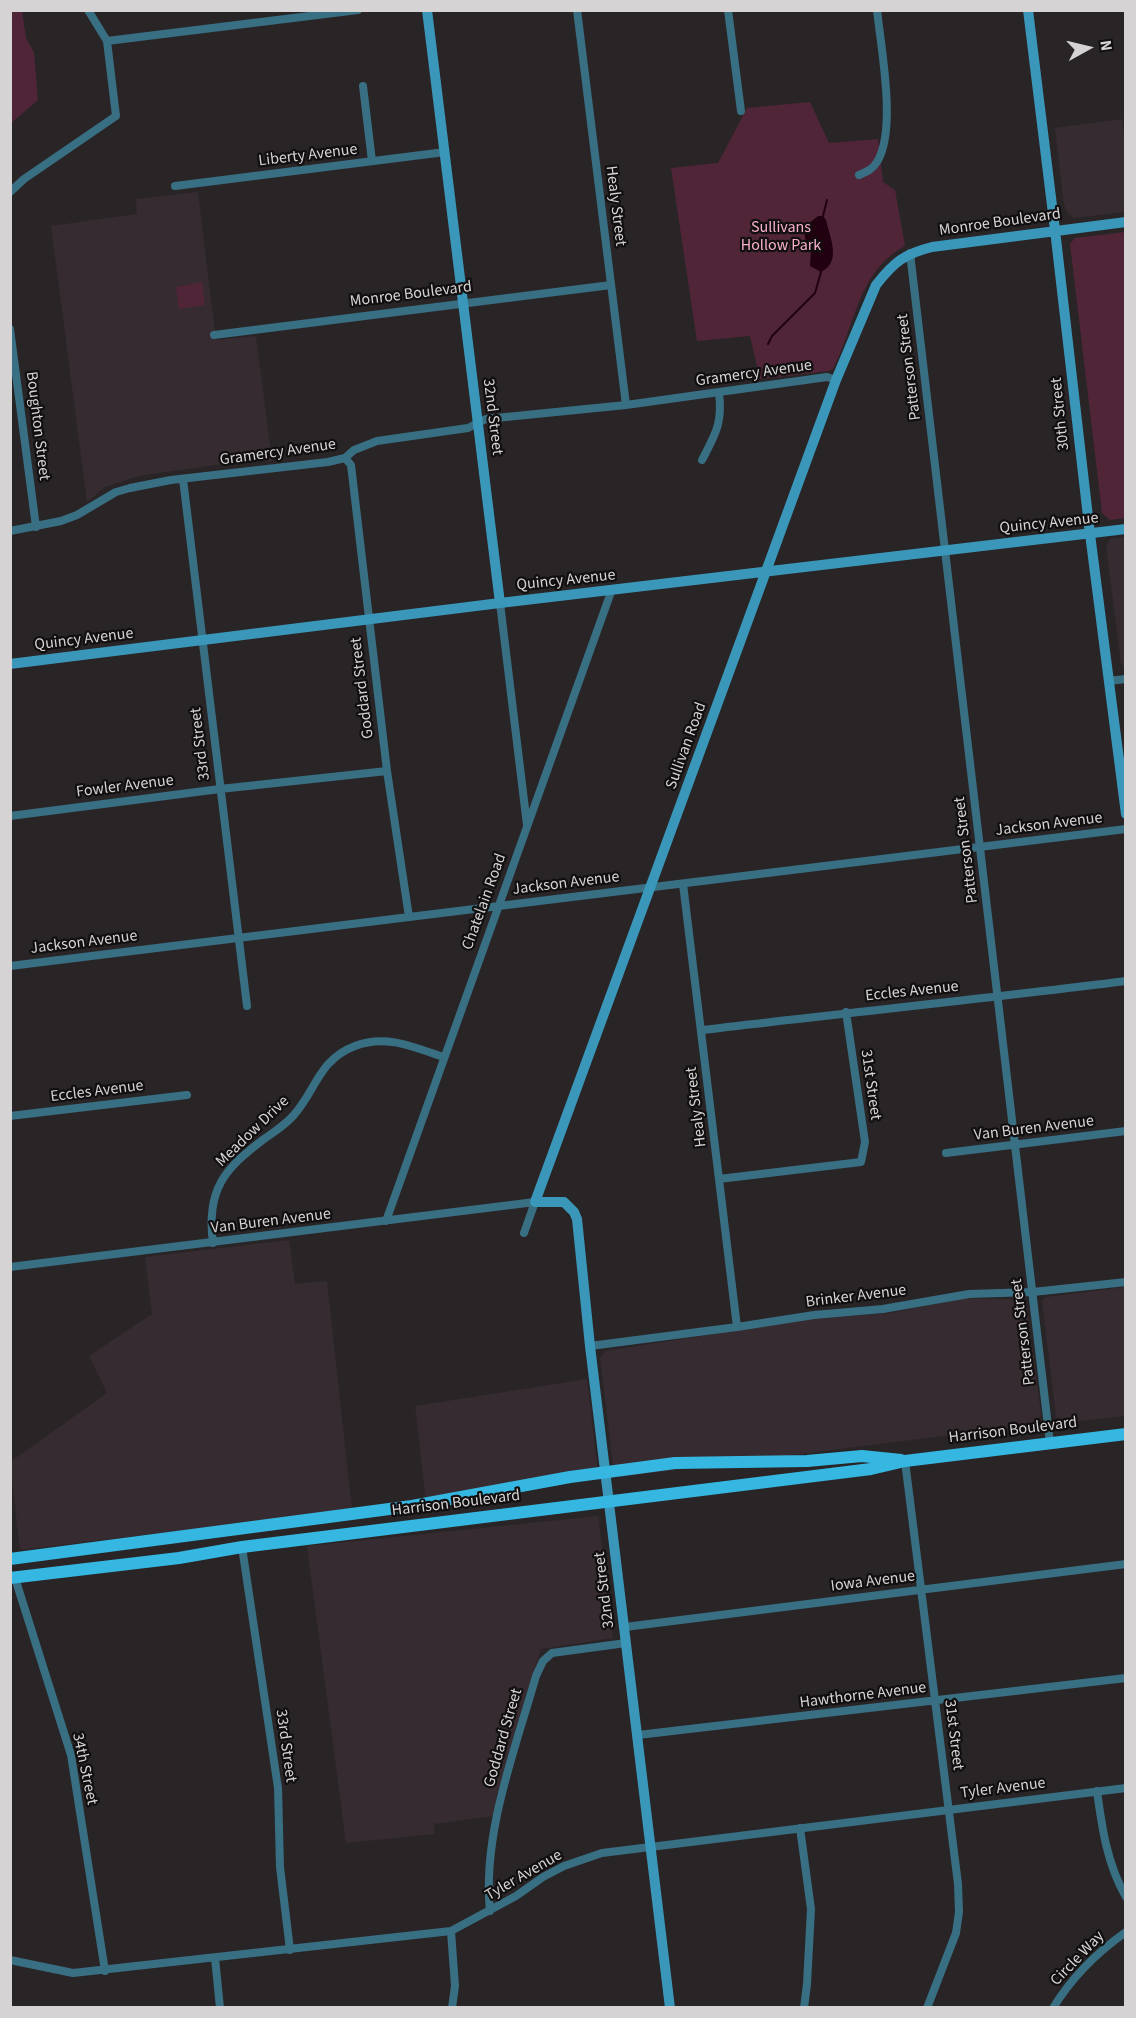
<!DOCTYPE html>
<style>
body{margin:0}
#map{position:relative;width:1136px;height:2018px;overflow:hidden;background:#292527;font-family:"Source Sans 3",sans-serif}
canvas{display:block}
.frame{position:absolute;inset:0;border:12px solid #d6d3d4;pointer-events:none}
.north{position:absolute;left:1058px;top:18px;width:60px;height:60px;-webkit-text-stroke:4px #110f0f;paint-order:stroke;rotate:82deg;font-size:16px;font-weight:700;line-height:24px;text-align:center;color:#d6d3d4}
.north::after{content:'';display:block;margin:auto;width:21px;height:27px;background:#d6d3d4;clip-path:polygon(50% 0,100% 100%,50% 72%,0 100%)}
</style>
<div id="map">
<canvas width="1136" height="2018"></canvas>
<div class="frame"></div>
<div class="north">N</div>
</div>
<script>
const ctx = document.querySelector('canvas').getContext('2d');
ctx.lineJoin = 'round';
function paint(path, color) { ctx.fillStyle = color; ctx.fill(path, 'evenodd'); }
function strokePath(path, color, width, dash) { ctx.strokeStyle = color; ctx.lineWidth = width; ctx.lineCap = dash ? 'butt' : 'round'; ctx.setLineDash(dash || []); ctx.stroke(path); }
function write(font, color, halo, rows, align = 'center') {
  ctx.font = font + ' "Source Sans 3",sans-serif'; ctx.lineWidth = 4.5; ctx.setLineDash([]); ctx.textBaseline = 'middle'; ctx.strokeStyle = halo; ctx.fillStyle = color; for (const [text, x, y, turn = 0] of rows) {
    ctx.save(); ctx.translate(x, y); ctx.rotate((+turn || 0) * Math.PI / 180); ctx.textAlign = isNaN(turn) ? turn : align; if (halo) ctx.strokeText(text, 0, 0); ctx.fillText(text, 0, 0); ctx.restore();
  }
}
const built = new Path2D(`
 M1122 119 1126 150 1125 212 1074 218 1067 212 1064 205 1055 128Z
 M198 192 216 340 256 336 272 461H244L138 476 105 487 87 502 51 226 137 214 136 199Z
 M1125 537V561L1124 562 1126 568 1125 669 1121 663 1106 547 1110 539Z
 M289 1240 295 1284 327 1281 352 1510 20 1550 10 1462 107 1393 89 1356 152 1314 145 1257Z
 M1125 1287V1416L1061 1423 1056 1417 1042 1300 1046 1297Z
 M966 1298 1026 1300 1041 1414 1037 1424 620 1477 616 1476 614 1473 600 1358 605 1351 811 1319 891 1313Z
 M587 1379 598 1472 593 1480 426 1501 415 1406Z
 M598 1516 613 1638 541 1649 496 1798 494 1816 434 1824 435 1834 346 1843 307 1546Z`);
const green = new Path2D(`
 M11 10 22 11 26 38 34 52 38 100 11 123Z
 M810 102 829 143 878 139 883 182 895 190 905 246C857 272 856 325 833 369L829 371 760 379 750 336 697 341 671 168 718 163 747 108Z
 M1125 232V518L1110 520 1102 513 1070 244 1075 238Z
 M202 282 205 305 179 309 176 287Z`);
const water = new Path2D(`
 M818 216H823L826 220C830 238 842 262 821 272L810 266 811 250 806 242 804 232 808 224Z`);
const stream = new Path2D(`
 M823 216 827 200
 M768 344 772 336 815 293 821 272`);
const street = new Path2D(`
 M577 10 626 405
 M728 10 741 111
 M107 41 358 10
 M363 86 372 161
 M859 175C866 172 872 170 877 162 897 130 881 48 877 10
 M175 186 445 152
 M10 192 24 179 116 116 107 41 88 10
 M910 253 1050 1443
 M10 329 36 527
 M214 335 611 285
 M345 458 351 465 387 771 409 917
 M702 460C715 435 723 423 719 393
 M183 479 247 1006
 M10 531 61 521 77 515 116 492 130 488 171 480 328 462 345 458 354 450 377 441 468 428 486 419 626 405 827 377 836 380
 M500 603 527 825
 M1108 681 1126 679
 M10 816 220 789 387 771
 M683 884 737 1327
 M10 966 1126 829
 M702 1030C843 1013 984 999 1126 981
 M10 1116 187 1095
 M946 1153 1126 1131
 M719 1179 861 1162 865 1142 846 1012
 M386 1221 611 592
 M213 1243C206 1190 224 1169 264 1139 274 1132 285 1125 293 1116 316 1091 318 1060 355 1046 386 1034 414 1047 443 1057
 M10 1267 535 1202 524 1233
 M590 1346 737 1327 814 1315 883 1309 969 1294 1033 1292 1126 1282
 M905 1461 958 1884 959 1912 956 1933 927 2008
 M242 1547 278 1788 280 1867 290 1950
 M15 1578 71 1755 105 1971
 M625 1627 1126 1564
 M638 1735 1126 1678
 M1097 1791C1102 1828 1107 1864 1126 1897
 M800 1828 811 1909 807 1984 804 2008
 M490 1911C482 1834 515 1750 536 1676L543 1661 552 1653 626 1643
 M451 1931 455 1986 452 2008
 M215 1958 220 2008
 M10 1960 73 1973 451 1931 516 1896 543 1877 564 1866 602 1853 1126 1788
 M1053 2008C1072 1977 1096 1953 1126 1932`);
const secondary = new Path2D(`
 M427 10 500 603
 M1028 10 1055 230 1090 534 1126 814
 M10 664 500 603 1126 529
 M670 2008 590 1346 577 1219 574 1212 564 1202H535L836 380 876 285C894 262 904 254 932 247L1126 222`);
const primary = new Path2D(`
 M10 1559 412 1506 570 1477 675 1463 807 1461 862 1456 901 1460
 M10 1578 179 1558 242 1547 871 1469 905 1461 1126 1434`);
const streetNames = [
 ["Liberty Avenue",308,156,-7],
 ["Healy Street",615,206,83],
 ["Monroe Boulevard",1000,223,-8],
 ["Monroe Boulevard",411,295,-7],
 ["Patterson Street",910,367,-97],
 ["Gramercy Avenue",754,374,-8],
 ["30th Street",1061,414,-96],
 ["32nd Street",492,417,83],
 ["Boughton Street",37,426,83],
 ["Gramercy Avenue",278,453,-8],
 ["Quincy Avenue",1049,524,-6],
 ["Quincy Avenue",566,581,-6],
 ["Quincy Avenue",84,640,-7],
 ["Goddard Street",363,688,-97],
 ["33rd Street",201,744,-97],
 ["Sullivan Road",687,746,-70],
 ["Fowler Avenue",125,787,-7],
 ["Jackson Avenue",1049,825,-7],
 ["Patterson Street",967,850,-97],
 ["Jackson Avenue",566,884,-7],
 ["Chatelain Road",485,902,-70],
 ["Jackson Avenue",84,943,-7],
 ["Eccles Avenue",912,992,-6],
 ["31st Street",870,1085,82],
 ["Eccles Avenue",97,1092,-7],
 ["Healy Street",697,1107,-97],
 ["Van Buren Avenue",1034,1129,-7],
 ["Meadow Drive",253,1132,-44],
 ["Van Buren Avenue",271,1222,-7],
 ["Brinker Avenue",856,1297,-7],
 ["Patterson Street",1024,1332,-97],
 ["Harrison Boulevard",1013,1431,-7],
 ["Harrison Boulevard",456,1504,-7],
 ["Iowa Avenue",873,1582,-7],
 ["32nd Street",605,1590,-97],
 ["Hawthorne Avenue",863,1696,-7],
 ["31st Street",953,1735,83],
 ["Goddard Street",504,1738,-74],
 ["33rd Street",285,1746,82],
 ["34th Street",84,1769,78],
 ["Tyler Avenue",1003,1789,-7],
 ["Tyler Avenue",524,1876,-30],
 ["Circle Way",1078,1959,-46]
];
const parkNames = [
 ["Sullivans",781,228],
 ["Hollow Park",781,246]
];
paint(built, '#362b30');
paint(green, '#502538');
paint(water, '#21000f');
strokePath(stream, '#21000f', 2);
strokePath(street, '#396f83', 8);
strokePath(secondary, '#3a97b9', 10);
strokePath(primary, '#35b7e2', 12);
write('16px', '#d6d3d4', '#110f0f', streetNames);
write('16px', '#f9b0cd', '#110f0f', parkNames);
</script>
